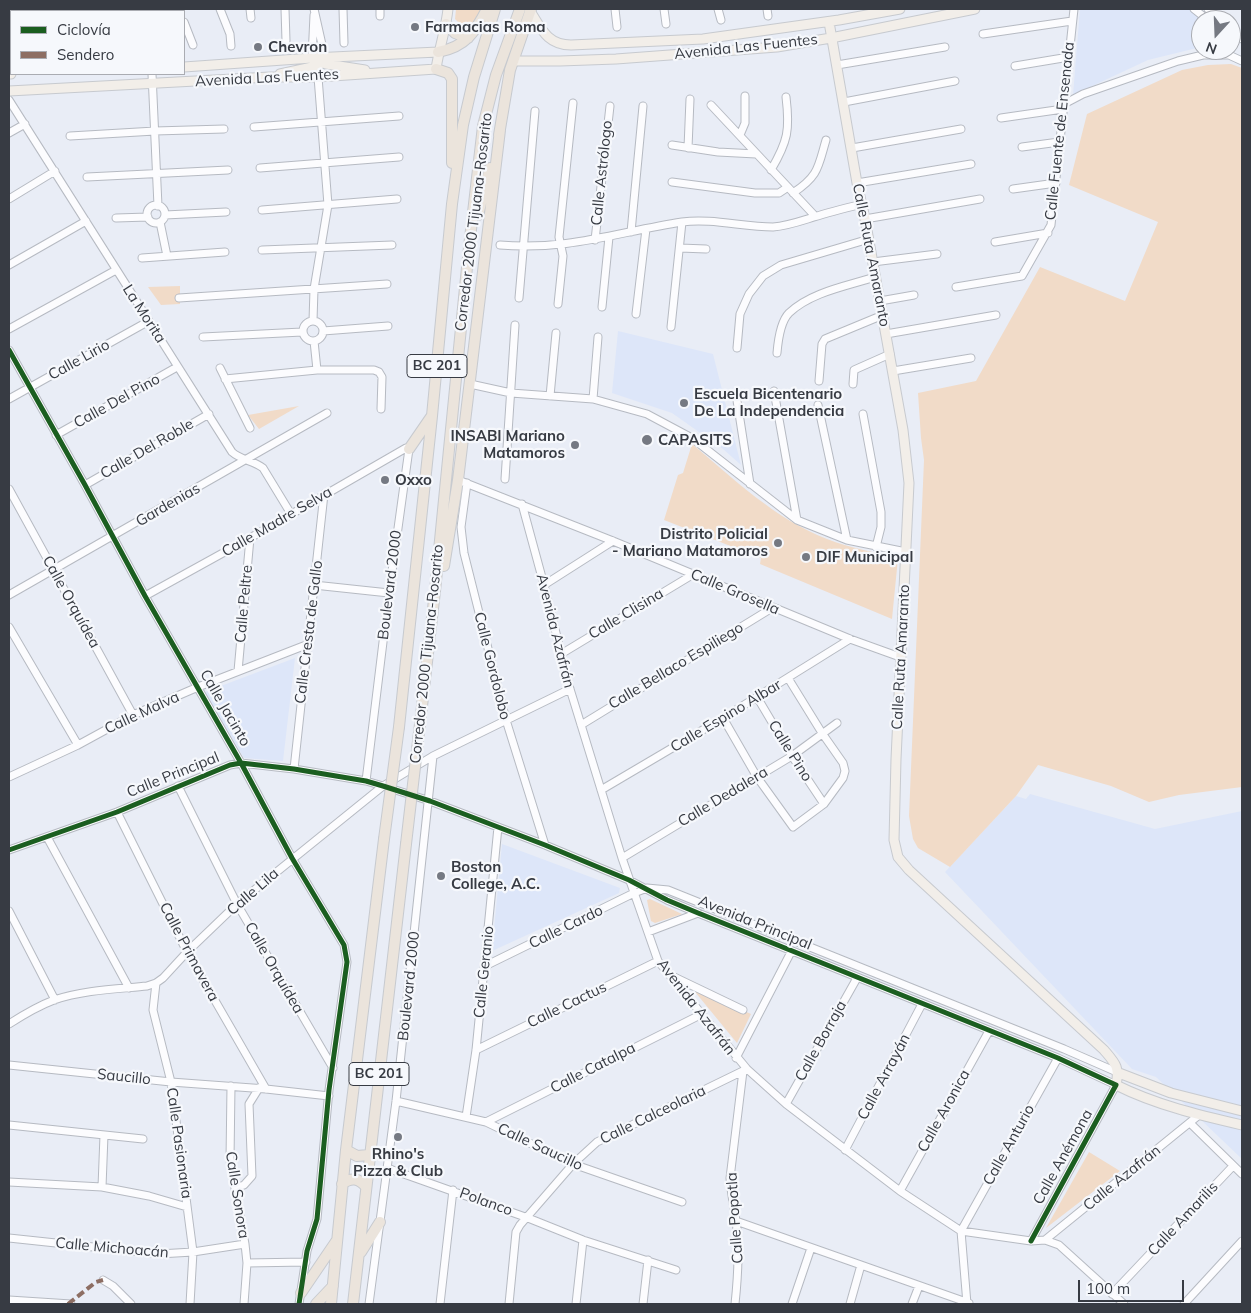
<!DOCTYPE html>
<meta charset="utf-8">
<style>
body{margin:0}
#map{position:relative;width:1251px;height:1313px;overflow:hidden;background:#e9edf6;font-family:Mulish,sans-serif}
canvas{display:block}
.frame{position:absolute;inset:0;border:10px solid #373b43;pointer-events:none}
.legend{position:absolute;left:10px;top:10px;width:175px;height:65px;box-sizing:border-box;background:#f6f8fc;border:1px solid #aaacb2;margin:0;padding:6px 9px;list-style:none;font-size:15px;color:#373b43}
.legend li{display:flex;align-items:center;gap:10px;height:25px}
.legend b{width:25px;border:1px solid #aaacb2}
.north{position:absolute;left:1191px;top:10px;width:50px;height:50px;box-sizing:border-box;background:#f6f8fc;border:1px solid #aaacb2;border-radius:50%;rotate:200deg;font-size:14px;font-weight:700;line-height:20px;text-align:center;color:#373b43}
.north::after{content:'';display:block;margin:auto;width:18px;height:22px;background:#757982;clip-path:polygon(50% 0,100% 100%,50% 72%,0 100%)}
.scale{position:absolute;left:1078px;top:1280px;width:106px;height:22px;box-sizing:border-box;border:2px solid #373b43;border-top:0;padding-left:6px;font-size:15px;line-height:18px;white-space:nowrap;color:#373b43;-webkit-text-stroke:4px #f6f8fc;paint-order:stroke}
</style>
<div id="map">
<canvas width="1251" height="1313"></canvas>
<div class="frame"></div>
<ul class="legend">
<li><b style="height:6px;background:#1b5e20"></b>Ciclovía</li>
<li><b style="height:6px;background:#8d6e63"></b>Sendero</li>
</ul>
<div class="north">N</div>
<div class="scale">100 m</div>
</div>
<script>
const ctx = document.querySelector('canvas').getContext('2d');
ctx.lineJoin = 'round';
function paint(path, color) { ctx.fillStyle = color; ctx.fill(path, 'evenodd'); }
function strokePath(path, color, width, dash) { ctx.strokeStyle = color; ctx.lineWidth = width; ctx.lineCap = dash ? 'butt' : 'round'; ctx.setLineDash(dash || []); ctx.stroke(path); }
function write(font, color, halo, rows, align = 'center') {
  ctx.font = font + ' Mulish,sans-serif'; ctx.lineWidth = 4.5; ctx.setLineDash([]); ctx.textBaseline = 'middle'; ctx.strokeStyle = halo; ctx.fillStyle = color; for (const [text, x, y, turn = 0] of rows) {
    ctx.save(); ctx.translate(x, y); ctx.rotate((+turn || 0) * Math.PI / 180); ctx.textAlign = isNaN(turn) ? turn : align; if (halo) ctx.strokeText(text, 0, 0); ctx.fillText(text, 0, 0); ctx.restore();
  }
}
const built = new Path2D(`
 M1080 9H1189L1202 20 1201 47 1148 60 1073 95Z
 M618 331 713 354 741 465 723 449 672 413 612 393Z
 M295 658 283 761 244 758 205 692Z
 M1030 794 1155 829 1242 811V1159L1156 1077 1132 1069 945 872 1016 796 1026 799Z
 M502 844 620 888 619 893 492 951Z`);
const green = new Path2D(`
 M456 9H481L472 27 466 30 455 19Z
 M1231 64 1242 68V787L1179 795 1149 802 1111 786 1038 765 1016 796 950 867 918 848 913 839 909 816 924 460 921 438 918 393 976 381 1040 267 1125 301 1158 222 1069 185 1087 114 1182 70 1208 65Z
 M180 286V304L161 305 148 287Z
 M299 406 259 429 248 415Z
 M692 444C734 479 775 519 827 539 850 548 875 552 898 558L892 619 760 564 761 558 664 520 678 475 683 473Z
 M650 899 682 914 655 923 651 921 647 900Z
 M691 987 751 1014 737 1043Z
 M1089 1152 1120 1171 1046 1228Z`);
const minor = new Path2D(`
 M77 9 78 11
 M133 9 134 11
 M178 9 179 11
 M220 9 230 34 231 46
 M250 9 251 18
 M285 9 286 41
 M314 9 325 58
 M343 9 344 43
 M615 9 617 27
 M664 9 666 24
 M718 9 721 20
 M767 9 768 16
 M1194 9 1208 20
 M1208 9 1221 20
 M380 16V9
 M184 22 193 45
 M1231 32 1242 39
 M983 34 1072 21
 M312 58 314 15
 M837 65 945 47
 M1015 66 1069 57
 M152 74 158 206
 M9 100 232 452C241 460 254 461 263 468L291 514
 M844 102 955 81
 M1064 104 1083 94 1178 61 1203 55H1229L1242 61
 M711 105 815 216
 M1001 118 1063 109
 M254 127 399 116
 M9 133 25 124
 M740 135 745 123V96
 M70 136 155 131 224 129
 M672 145 718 152 756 154
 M1022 147 1059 142
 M688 148 690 99
 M852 148 961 129
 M260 168 399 157
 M771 170C788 141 790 130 786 97
 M87 177 228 170
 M672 182 755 193H779L788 187
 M857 183 971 164
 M1013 189 1056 183
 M793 193C819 176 818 167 826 140
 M9 199 55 171
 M147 214a9 9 0 1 1 18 0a9 9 0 1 1-18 0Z
 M262 210 397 199
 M165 215 226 212
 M116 218 148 217
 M865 219 980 199
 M160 222 167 256
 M631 232 643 106
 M595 240 610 106
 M995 242 1048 233
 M500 245C566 251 618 232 682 222 712 218 743 227 773 227 787 226 801 221 814 217 830 212 846 208 862 204
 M680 248 706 249
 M262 250 392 245
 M142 258 225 252
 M873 262 937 254
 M9 265 86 221
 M956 287 1022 276 1051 225 1074 9
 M179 298 387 284
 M519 298 535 111
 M880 301 914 295
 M558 304 563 256 559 237 573 103
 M602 307 609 237
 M636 314 646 229
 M303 331a10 10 0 1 1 20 0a10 10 0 1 1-20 0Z
 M313 321 314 289 328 205 318 77
 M671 327 682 222
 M9 329 116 270
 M323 331 388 326
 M886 334 996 315
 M203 337 302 332
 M314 341 317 370
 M737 348 740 314 749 294 763 276 781 265 869 239
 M9 350 85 485 145 596 241 763 292 858 344 945 347 962 329 1090 317 1219 307 1251 299 1304
 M777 353C778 341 781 321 789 313 811 292 847 286 875 277
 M220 368 250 428
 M893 371 971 358
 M225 379 317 370H374L379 372 382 377 381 409
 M819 381 822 344 825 339 883 315
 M470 384 511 393 593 399 647 414 692 438 797 520 847 540 906 552
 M853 384 854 370 890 354
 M774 391 797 520
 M736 394 750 484
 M550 396 556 333
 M9 399 149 321
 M593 399 598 337
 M818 405 847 540
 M863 414 881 512V527L876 547
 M56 435 177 367
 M505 479 515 325
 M458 480 613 541 850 639 900 657
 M467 483 461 527 464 553 506 720 545 845
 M85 485 209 414
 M9 489 133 715
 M522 504 544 585 570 689 622 858 658 961 747 1069 786 1104 900 1191 961 1231 1031 1241 1045 1240 1059 1245 1124 1304
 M314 585 389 593
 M544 585 613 541
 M9 595 327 413
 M145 596 250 538 406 448 409 449 389 593 366 781
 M9 627 78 745
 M561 654 692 575
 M238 671 250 538
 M757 697 792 756 824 804
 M723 718 757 777 793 827 824 804 843 778 845 771 843 763 822 733 788 678
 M581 725 772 608
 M294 769 324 494
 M9 777 78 745 133 715 198 687 306 645
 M178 786 237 904 333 1068
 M601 790 723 718 850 639
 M117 812 187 952 266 1089
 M47 837 129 988
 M9 850 117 812 230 765 241 763 294 769 366 781 383 786 430 801 545 845 629 880 667 900 698 913 1058 1058 1116 1085 1031 1241
 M622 858 792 756 837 723
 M9 911 55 1000
 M648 932 698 913
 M485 966 634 893 647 888 668 890 1064 1049 1119 1073
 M670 975 743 1010
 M156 983 153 1010 171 1082 193 1252 190 1304
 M9 1024C23 1015 38 1006 54 1000 83 990 117 989 147 986L156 983 163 978 187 952 237 904 383 786 433 756 570 689
 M476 1050 658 961
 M736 1058 791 952
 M9 1065 171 1082 266 1089 329 1096
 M231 1086 230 1160 245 1244 247 1263 244 1304
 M396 1101 486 1122 573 1164 682 1202
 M786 1104 857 978
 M466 1117 476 1050 498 827
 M486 1122 700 1015
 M1190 1123 1242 1174
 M9 1125 143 1139
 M845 1150 922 1004
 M387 1168 528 1218 583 1240 676 1270
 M9 1182 102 1187 149 1196 187 1207
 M102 1187 104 1135
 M235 1188 244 1185 252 1176 249 1104 259 1088
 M900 1191 989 1031
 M736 1221 969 1303
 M9 1238 159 1254 193 1252 245 1244
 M1045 1240 1199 1115
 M247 1263 306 1262
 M103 1280 113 1286 131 1304
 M1112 1294 1233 1166
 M9 1300 71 1304
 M369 1304 396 1101 433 756
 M440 1304 453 1190
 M509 1304 516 1232 520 1225 573 1164 597 1142 747 1069
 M576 1304 583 1240
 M643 1304 648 1260
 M735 1304C738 1276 740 1249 736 1221 734 1207 731 1193 730 1178L743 1071
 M792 1304 811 1248
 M850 1304 861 1265
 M912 1304 919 1286
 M967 1304 961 1231 1058 1058
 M1184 1304 1242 1241`);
const major = new Path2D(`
 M530 11C541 28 547 45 571 45L703 39 839 20 900 9
 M829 22 857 183 865 219 903 430 909 483 896 759 894 840 898 857 909 870 1104 1050C1115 1063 1120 1067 1116 1085 1156 1105 1199 1115 1242 1125
 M314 60 326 64 365 70
 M513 61H560L616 59 777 47 831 38 975 9
 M184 67 312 58 438 52
 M9 74H11
 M280 74 317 66 322 63
 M9 91 270 77H318L436 69C439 48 446 29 448 9
 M1119 1073 1171 1093 1242 1111`);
const highway = new Path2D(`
 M446 24 455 33 468 38
 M438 52C466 47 475 32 487 9
 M436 69 448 73 452 79V163
 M499 135 510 70 531 9
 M478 215 490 168
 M409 449 431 417
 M444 566 458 480 500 130
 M420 724 435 591 469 247 483 126 496 75 520 9
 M399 727 432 416 452 204 463 125 474 77 495 9
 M346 1150 357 1156 369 1155
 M342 1184C351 1177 359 1178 366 1187
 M361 1252 380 1222
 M301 1293 337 1240
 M316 1304 333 1286
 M331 1304 346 1150 384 839
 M353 1304 406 844`);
const highwayBridge = new Path2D(`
 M384 839 399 727
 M406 844 420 724`);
const quiet = new Path2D(`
 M68 1304 96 1282 103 1280`);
const cycleway = new Path2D(`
 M9 350 85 485 145 596 241 763 292 858 344 945 347 962 329 1090 317 1219 307 1251 299 1304
 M9 850 117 812 230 765 241 763 294 769 366 781 383 786 430 801 545 845 629 880 667 900 698 913 1058 1058 1116 1085 1031 1241`);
const markers = [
 [415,27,5,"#757982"],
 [258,47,5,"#757982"],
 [684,403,5,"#757982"],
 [647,440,6,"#757982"],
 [575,445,5,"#757982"],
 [385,480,5,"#757982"],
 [778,543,5,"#757982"],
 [806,557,5,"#757982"],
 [441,876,5,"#757982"],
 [398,1137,5,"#757982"]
];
const shields = [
 [437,366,60],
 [379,1074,60]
];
const shieldNames = [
 ["BC 201",437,366],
 ["BC 201",379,1074]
];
const poiNames = [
 ["Farmacias Roma",425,27],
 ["Chevron",268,47],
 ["Escuela Bicentenario",694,394],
 ["De La Independencia",694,411],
 ["INSABI Mariano",565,436,"right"],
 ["Matamoros",565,453,"right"],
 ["CAPASITS",658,440],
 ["Oxxo",395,480],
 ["Distrito Policial",768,534,"right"],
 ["- Mariano Matamoros",768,551,"right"],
 ["DIF Municipal",816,557],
 ["Boston",451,867],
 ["College, A.C.",451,884],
 ["Rhino's",398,1154,"center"],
 ["Pizza & Club",398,1171,"center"]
];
const streetNames = [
 ["Avenida Las Fuentes",746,47,-6],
 ["Avenida Las Fuentes",267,78,-3],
 ["Calle Fuente de Ensenada",1060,131,-84],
 ["Calle Astrólogo",602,173,-84],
 ["Corredor 2000 Tijuana-Rosarito",474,222,-83],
 ["Calle Ruta Amaranto",871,255,79],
 ["La Morita",144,314,57],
 ["Calle Lirio",79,360,-29],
 ["Calle Del Pino",117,401,-29],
 ["Calle Del Roble",147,449,-30],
 ["Gardenias",168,505,-30],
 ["Calle Madre Selva",277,522,-30],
 ["Boulevard 2000",390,585,-83],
 ["Calle Grosella",735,592,23],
 ["Calle Orquídea",71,602,61],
 ["Calle Peltre",244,604,-85],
 ["Calle Clisina",626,614,-31],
 ["Avenida Azafrán",555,631,76],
 ["Calle Cresta de Gallo",309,632,-83],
 ["Corredor 2000 Tijuana-Rosarito",427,654,-84],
 ["Calle Ruta Amaranto",901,657,-87],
 ["Calle Gordolobo",492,666,76],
 ["Calle Bellaco Espiliego",676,666,-31],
 ["Calle Jacinto",225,708,60],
 ["Calle Malva",142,713,-25],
 ["Calle Espino Albar",726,716,-31],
 ["Calle Pino",790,751,58],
 ["Calle Principal",173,775,-22],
 ["Calle Dedalera",723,797,-31],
 ["Calle Lila",253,892,-41],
 ["Avenida Principal",755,923,22],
 ["Calle Cardo",566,927,-26],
 ["Calle Primavera",189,952,62],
 ["Calle Orquídea",274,968,60],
 ["Calle Geranio",484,972,-84],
 ["Boulevard 2000",409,986,-84],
 ["Calle Cactus",567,1005,-26],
 ["Avenida Azafrán",696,1007,52],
 ["Calle Borraja",821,1041,-61],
 ["Calle Catalpa",593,1068,-27],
 ["Saucillo",124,1077,6],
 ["Calle Arrayán",884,1077,-62],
 ["Calle Aronica",944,1111,-61],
 ["Calle Calceolaria",653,1115,-26],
 ["Calle Pasionaria",179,1143,82],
 ["Calle Anturio",1009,1145,-61],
 ["Calle Saucillo",540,1147,25],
 ["Calle Anémona",1063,1157,-61],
 ["Calle Azafrán",1122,1178,-39],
 ["Calle Sonora",237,1195,81],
 ["Polanco",486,1202,20],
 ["Calle Popotla",735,1218,-94],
 ["Calle Amarilis",1183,1219,-47],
 ["Calle Michoacán",112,1248,5]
];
paint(built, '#dde6f9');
paint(green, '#f1dbc8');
strokePath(minor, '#b6bac2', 9);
strokePath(major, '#c7cacf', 11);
strokePath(highway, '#c7cacf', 12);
strokePath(minor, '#fcfcfe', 7);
strokePath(major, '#f2eee9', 9);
strokePath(highway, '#ebe4dc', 10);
strokePath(highwayBridge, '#c7cacf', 12, []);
strokePath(highwayBridge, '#ebe4dc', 10);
strokePath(quiet, '#8d6e63', 4, [8, 4]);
strokePath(cycleway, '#1b5e20', 5);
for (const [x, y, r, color] of markers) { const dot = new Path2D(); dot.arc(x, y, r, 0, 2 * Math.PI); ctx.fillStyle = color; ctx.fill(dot); strokePath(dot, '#f6f8fc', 2); }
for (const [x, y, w] of shields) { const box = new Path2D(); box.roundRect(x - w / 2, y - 11.5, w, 23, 4); ctx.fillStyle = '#f6f8fc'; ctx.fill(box); strokePath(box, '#373b43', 1); }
write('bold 14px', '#373b43', null, shieldNames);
write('bold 15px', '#373b43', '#f6f8fc', poiNames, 'left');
write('15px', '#373b43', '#f6f8fc', streetNames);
</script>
